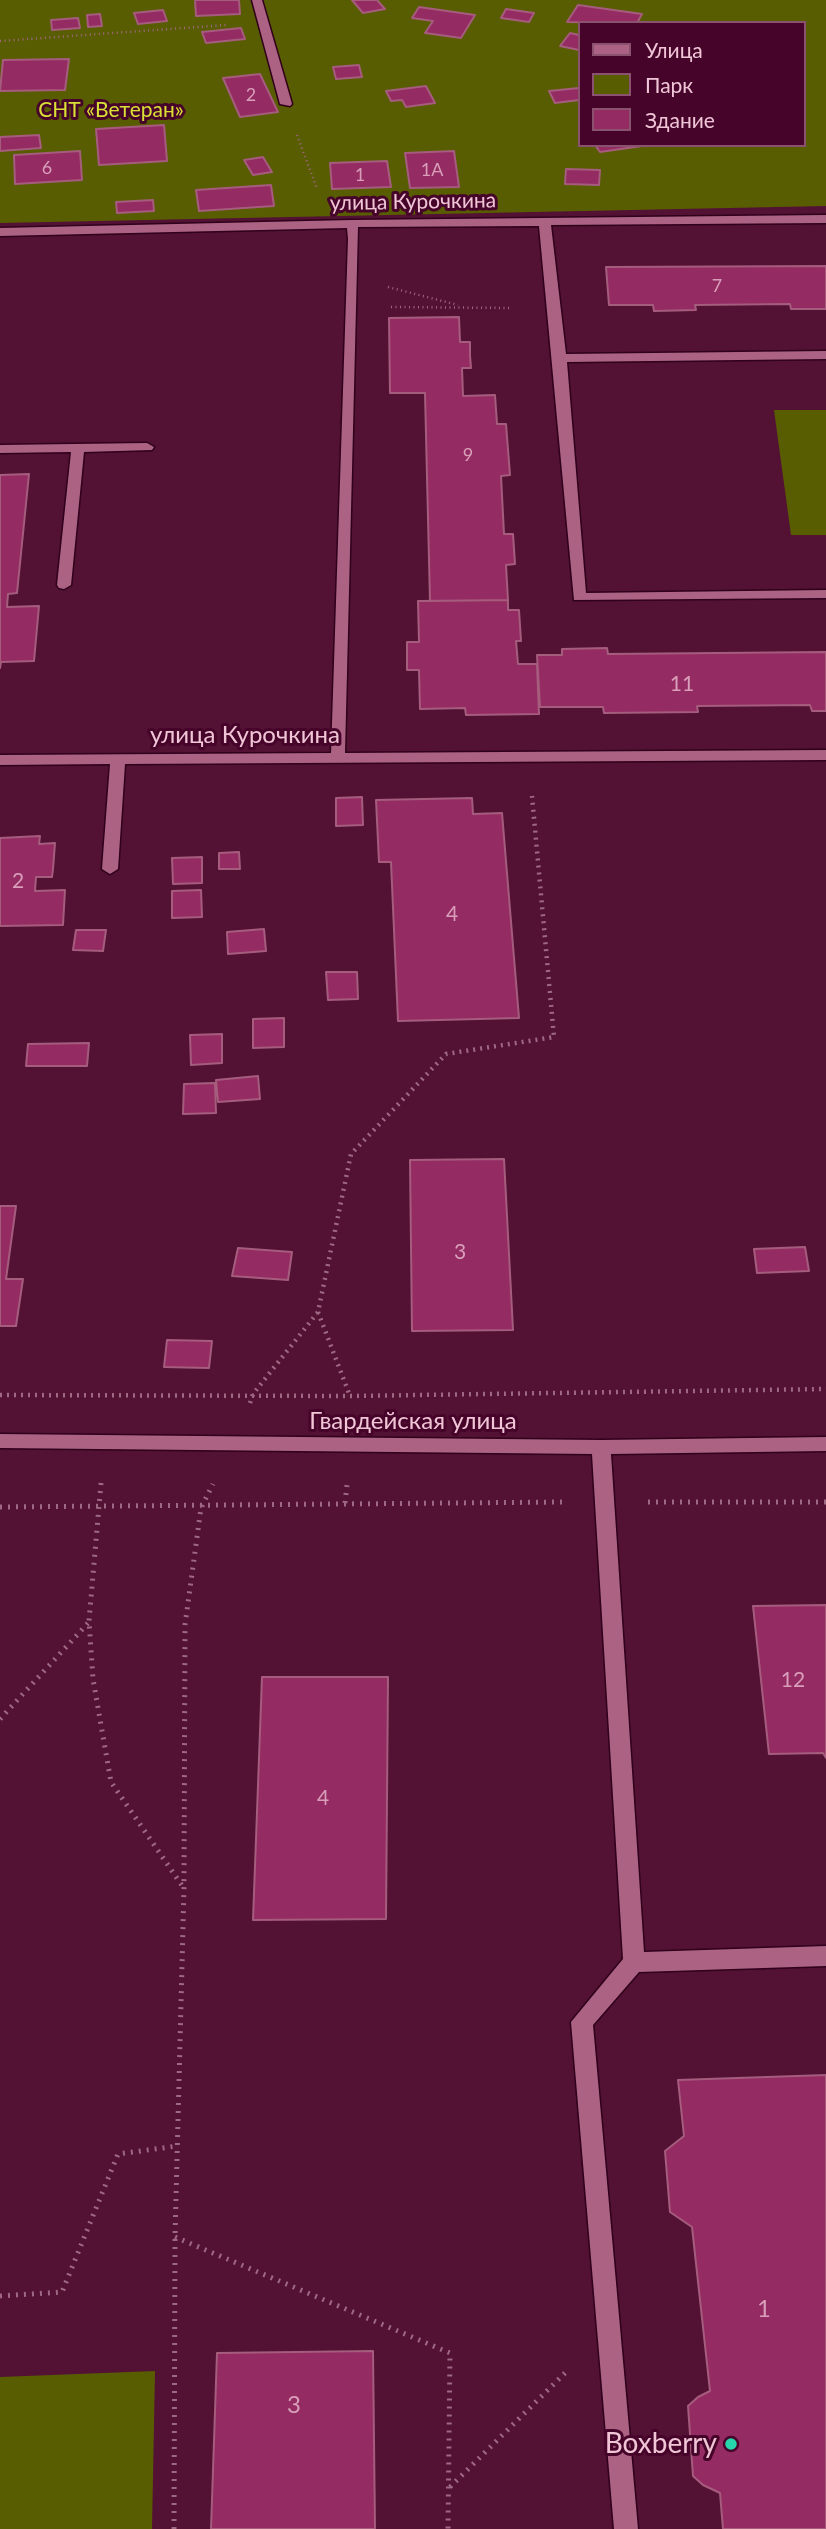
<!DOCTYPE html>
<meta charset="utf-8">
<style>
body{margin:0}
#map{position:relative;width:826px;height:2529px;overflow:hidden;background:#531134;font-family:Lato,sans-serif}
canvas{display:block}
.legend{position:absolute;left:578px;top:21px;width:228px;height:126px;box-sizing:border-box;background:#47042a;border:2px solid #8b526f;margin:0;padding:9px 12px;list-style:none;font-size:21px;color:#f0c6d7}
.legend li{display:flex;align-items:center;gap:14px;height:35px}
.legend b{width:35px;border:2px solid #8b526f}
</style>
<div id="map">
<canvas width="826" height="2529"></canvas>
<ul class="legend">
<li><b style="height:9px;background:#ab6283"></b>Улица</li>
<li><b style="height:19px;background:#595d01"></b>Парк</li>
<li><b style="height:19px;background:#942b62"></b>Здание</li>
</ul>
</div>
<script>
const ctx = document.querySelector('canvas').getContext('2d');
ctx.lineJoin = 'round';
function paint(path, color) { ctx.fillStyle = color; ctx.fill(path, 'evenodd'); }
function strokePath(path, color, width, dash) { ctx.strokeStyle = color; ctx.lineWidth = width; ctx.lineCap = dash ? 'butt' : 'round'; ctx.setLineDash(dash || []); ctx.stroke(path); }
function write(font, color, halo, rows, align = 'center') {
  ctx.font = font + ' Lato,sans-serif'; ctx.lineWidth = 6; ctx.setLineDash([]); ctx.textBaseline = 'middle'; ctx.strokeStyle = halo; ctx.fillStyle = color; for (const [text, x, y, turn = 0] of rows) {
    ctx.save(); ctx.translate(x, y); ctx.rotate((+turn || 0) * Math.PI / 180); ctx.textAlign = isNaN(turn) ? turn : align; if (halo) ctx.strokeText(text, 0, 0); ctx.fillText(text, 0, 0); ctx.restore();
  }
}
const green = new Path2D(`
 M0 0H826V206L0 223ZM579 23H803V145H579Z
 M774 410H826V535H791Z
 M155 2371 152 2529H0V2377Z`);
const building = new Path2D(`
 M195 0H239L240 14 196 16Z
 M352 0H377L385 9 363 13Z
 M578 5 642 14 637 23 567 22Z
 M419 7 475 15 461 38 425 33 433 21 412 18Z
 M506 9 534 13 529 22 501 18Z
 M163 10 167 21 138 24 134 13Z
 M100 14 102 26 88 27 87 15Z
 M78 18 80 28 52 30 51 20Z
 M241 28 245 39 206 43 202 32Z
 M570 33 579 35V50L560 46Z
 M69 59 65 90 0 91 3 60Z
 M359 65 362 77 336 79 333 67Z
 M260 74 278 112 240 117 223 78Z
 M426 86 435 103 406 107 402 100 391 101 386 91Z
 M579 88V100L555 103 549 91Z
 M164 125 167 161 99 165 96 129Z
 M39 135 41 148 0 151V137Z
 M595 145H642V146L600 152Z
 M80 151 82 180 15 184 14 155Z
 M454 151 459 187 410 188 405 153Z
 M263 157 272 172 253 175 244 160Z
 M387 161 391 187 332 189 330 163Z
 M566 169 600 170 599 185 565 184Z
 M271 185 274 206 199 211 196 190Z
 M153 200 154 211 117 213 116 202Z
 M826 266V309H791L790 304 695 305 696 310 654 311 653 305H609L606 267Z
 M459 317 460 342H470V355L471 368H462L463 396 495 395 497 424H506L510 475 501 476 504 534H513L515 564 506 565 508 600 430 601 425 393H390L389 318Z
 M29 474 17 593 8 594 7 607 39 606 34 661 1 662 0 668V475Z
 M508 600V610H519L521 641H516L518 664H537L539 714 466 715 465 708 420 709 419 670H407V642H419L418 601Z
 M607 648 608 654 826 652V711H812L810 705 697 706 698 712 604 713 603 707H540L537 655H562V649Z
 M362 797 363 825 336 826V798Z
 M472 798 473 814 502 813 519 1018 398 1021 391 862H379L376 800Z
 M40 836 39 844 55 843 53 869 52 877H36L35 891 65 890 63 925 0 926V838Z
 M239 852 240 869H219V853Z
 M202 857V883L173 884 172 858Z
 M201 890 202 917 172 918V891Z
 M264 929 266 951 228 954 227 932Z
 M76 930H106L103 951 73 950Z
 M326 972H357L358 999 328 1000Z
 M284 1018V1047L253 1048V1019Z
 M222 1034V1063L191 1065 190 1035Z
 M89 1043 87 1066H26L28 1044Z
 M258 1076 260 1099 218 1102 216 1080Z
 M215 1083 216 1113 183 1114 184 1084Z
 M504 1159 513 1330 412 1331 410 1160Z
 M0 1206H16L6 1279H23L16 1326H0Z
 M805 1247 809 1271 757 1273 754 1249Z
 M238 1248 292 1252 288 1280 232 1276Z
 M167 1340 212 1341 209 1368 164 1367Z
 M826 1605V1758L823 1753 769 1754 753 1606Z
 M262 1677H388L386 1919 253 1920Z
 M826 2075V2529H723L720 2493 703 2485 693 2476 688 2406 698 2397 710 2391 692 2227 670 2212 665 2151 684 2136 678 2080Z
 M373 2351 375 2529H211L217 2353Z`);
const pathFar2 = new Path2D(`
 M0 41 226 25
 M297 135 317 189
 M388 287 458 305
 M391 307 512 308`);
const pathFar1 = new Path2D(`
 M318 1312 350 1396
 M0 1395 350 1396 826 1389
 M250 1403 253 1394 318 1312 351 1154 446 1054 554 1037 532 796`);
const path = new Path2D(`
 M101 1483 89 1621 93 1679 111 1782 183 1887
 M648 1502H826
 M345 1503 347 1485
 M0 1507 563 1502
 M0 1719 89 1622
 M175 2237 450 2353 448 2529
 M0 2296 62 2292 118 2154 177 2146
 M450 2487 565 2373
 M174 2529 175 2237 184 1888 185 1625 201 1508 213 1484`);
const minor = new Path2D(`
 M252 0H262L292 104 290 106 280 104Z
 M826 215V223L551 225 566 354 826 351V359L567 362 586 593 826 590V598L574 600 539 226 358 227 345 753 826 750V760L125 764 118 869 110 874 102 869 110 764 0 765V755L331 753 348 239 347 228 0 236V228L352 220Z
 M147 443 154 447 152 450 84 452 71 585 64 589 59 588 57 585 71 452 0 453V445Z
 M0 1434 601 1440 826 1437V1451L611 1454 644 1952 826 1946V1966L639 1972 593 2025 638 2529H614L571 2022 623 1959 592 1454 0 1448Z`);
const markers = [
 [731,2444,7,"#27d5ad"]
];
const farNumbernames = [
 ["2",251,95],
 ["6",47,168],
 ["1А",432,170],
 ["1",360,175],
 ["7",717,286],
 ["9",468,455]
];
const farParknames = [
 ["СНТ «Ветеран»",111,110]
];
const farStreetnames = [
 ["улица Курочкина",413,202,-1]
];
const numberNames = [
 ["11",682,684],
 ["2",18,881],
 ["4",452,914],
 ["3",460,1252],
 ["12",793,1680],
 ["4",323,1798]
];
const streetNames = [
 ["улица Курочкина",245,735],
 ["Гвардейская улица",413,1421]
];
const nearNumbernames = [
 ["1",764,2309],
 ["3",294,2405]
];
const nearPoinames = [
 ["Boxberry",717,2444]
];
paint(green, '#595d01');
paint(building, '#942b62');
strokePath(building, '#a55c7d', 2);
strokePath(minor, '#30011b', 3);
strokePath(pathFar2, '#9f6883', 2.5, [1, 3.5]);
strokePath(pathFar1, '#9f6883', 4.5, [2, 5]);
strokePath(path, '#9f6883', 5, [2, 6]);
paint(minor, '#ab6283');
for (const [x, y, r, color] of markers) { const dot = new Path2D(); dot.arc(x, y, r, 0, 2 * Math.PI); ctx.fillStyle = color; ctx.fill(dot); strokePath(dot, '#47042a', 2.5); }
write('18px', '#d99fba', null, farNumbernames);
write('21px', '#d8e035', '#47042a', farParknames);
write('21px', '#f0c6d7', '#47042a', farStreetnames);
write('21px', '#d99fba', null, numberNames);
write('24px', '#f0c6d7', '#47042a', streetNames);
write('24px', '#d99fba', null, nearNumbernames);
write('28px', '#f0c6d7', '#47042a', nearPoinames, 'right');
</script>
